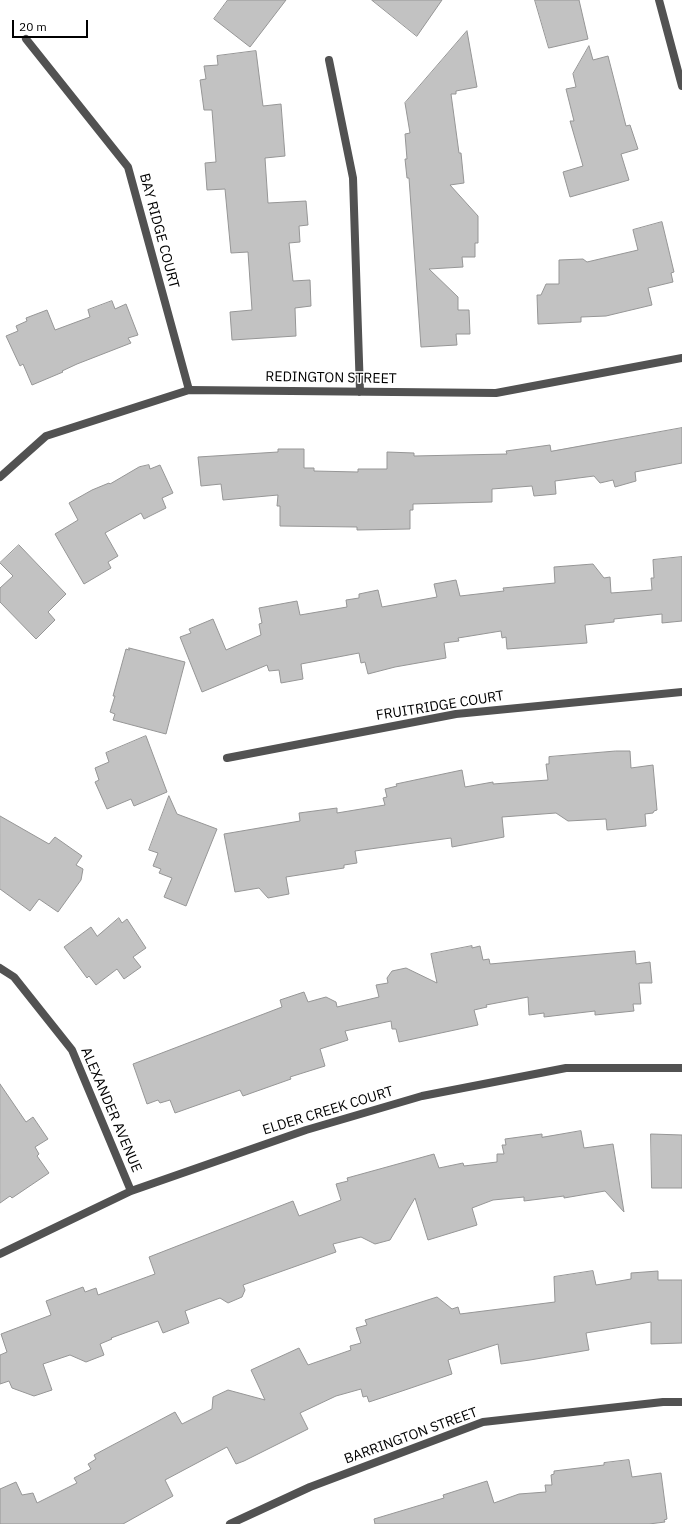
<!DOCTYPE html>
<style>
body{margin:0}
#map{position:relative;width:682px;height:1524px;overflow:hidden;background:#fff;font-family:"IBM Plex Sans",sans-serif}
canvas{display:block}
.scale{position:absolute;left:12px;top:20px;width:76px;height:18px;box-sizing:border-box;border:2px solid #000;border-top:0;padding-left:5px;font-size:12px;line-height:14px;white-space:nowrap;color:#000;-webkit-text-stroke:3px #fff;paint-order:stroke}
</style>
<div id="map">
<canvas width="682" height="1524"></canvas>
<div class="scale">20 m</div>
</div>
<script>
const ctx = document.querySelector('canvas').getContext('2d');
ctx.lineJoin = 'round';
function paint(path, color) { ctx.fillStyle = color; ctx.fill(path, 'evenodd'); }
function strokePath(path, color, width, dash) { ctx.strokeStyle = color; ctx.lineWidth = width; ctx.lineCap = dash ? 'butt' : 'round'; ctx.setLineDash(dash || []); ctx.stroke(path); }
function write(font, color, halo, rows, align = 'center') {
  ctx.font = font + ' "IBM Plex Sans",sans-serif'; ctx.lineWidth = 3; ctx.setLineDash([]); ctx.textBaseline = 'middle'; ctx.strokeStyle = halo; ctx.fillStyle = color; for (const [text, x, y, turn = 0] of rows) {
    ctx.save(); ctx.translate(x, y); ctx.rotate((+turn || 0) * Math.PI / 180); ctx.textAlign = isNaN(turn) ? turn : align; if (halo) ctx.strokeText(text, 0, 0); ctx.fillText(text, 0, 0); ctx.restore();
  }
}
const building = new Path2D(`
 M228 0H286L250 47 214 19Z
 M372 0H442L417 36Z
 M535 0H579L588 39 549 48Z
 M467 31 477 87 456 91V94H451L459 153H461L464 183 450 185 478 216V243H475V257H462L463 267 429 269 458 297V310H469L470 334H456L457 345 421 347 409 178H407L405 159H407L405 134 410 133 405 103Z
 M589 46 593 60 608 56 626 126 630 125 638 149 621 154 629 180 570 197 563 172 583 166 570 121H574L566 89 576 87 573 74Z
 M256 51 263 106 281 104 285 156 265 158 268 203 306 201 308 225 299 226 300 242 289 243 293 281 310 280 311 306 295 308 296 336 232 340 230 312 252 310 248 252 231 253 225 189 207 190 205 163 216 162 212 110H204L200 80 206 79 204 66 218 65 217 56Z
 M662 222 674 272 671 273 673 282 648 288 652 305 606 316 581 317V322L538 324 537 295H541L546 284H559V260L583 259 587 262 638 250 633 230Z
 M112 301 115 309 126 304 138 335 128 338 131 343 77 364 62 371 63 372 32 385 23 364 20 366 6 336 18 331 16 326 27 321 26 318 47 310 55 330 90 317 88 310Z
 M682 428V463L635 472 636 481 615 487 613 480 600 483 594 476 555 481 556 494 534 496 532 486 492 489V502L413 504V510H410V529L357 530V527L280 526V506H277L278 495 223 500 221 484 201 486 198 457 278 452V449H304V468H314V471L358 472V469H387V452L414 453V456L507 454 506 451 550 445 551 451Z
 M149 465 150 469 160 465 173 493 162 498 166 508 144 519 141 513 105 533 118 556 108 562 111 568 84 584 55 534 78 520 69 503 92 490 109 483 110 484 139 467Z
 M19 545 66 594 48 612 55 620 36 639 0 602V588L13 576 0 563Z
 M682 557V621L662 623V614L614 619V622L585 625 587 643 507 649 506 637 502 638 501 631 458 638 459 641 444 643 446 658 395 667 368 674 365 662 361 663 359 653 301 664 303 679 281 683 279 670 269 671 267 665 202 692 180 637 191 633 189 629 213 619 226 650 261 635 259 624 262 623 259 608 297 601 300 615 347 607 346 600 359 598V594L378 590 382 607 437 597 434 584 456 580 460 596 504 591 503 588 555 583 554 567 593 564 604 578 610 577 611 593 652 590 651 578H654L653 560Z
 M129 648 185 662 166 734 113 720 115 714 110 712 115 696H113L126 649 129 650Z
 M146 736 167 792 134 806 131 799 107 809 95 782 99 780 95 768 109 762 106 753Z
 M616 751H630L631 768 653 765 657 810 654 811 653 813 645 814 646 826 607 830 606 819 568 821 556 813 502 817 504 837 452 847 451 838 355 851 357 863 344 865V868L286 877 289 894 268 898 259 888 235 892 224 834 300 821 299 813 337 808V813L385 805 383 798 387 797 385 789 397 786 396 784 462 770 465 787 493 782V784L548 780 546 764H549V757Z
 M169 796 177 814 217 829 186 906 164 897 172 878 159 873 161 869 153 866 158 853 149 850Z
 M0 816 49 844 55 837 82 856 76 865 83 869 81 880 58 912 39 899 30 911 0 889Z
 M119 918 122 923 127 919 146 948 133 957 141 967 124 979 117 969 96 985 89 976 87 978 64 947 91 927 97 936Z
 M472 946V948L480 946 483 960 489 959 490 964 635 951 636 964 650 962 652 983H639L641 1004H633L634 1011 595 1015V1011L544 1017V1013L529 1015 528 997 486 1005 487 1007 474 1010 478 1025 399 1042 396 1029H392L391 1021 345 1031 348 1040 320 1049 325 1066 290 1077 291 1079 243 1096 240 1090 175 1113 170 1100 160 1103 158 1100 147 1104 133 1064 282 1007 280 1000 304 992 308 1002 326 997 336 1002 337 1007 379 997 376 985 388 983 387 978 392 971 406 968 437 983 431 954Z
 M0 1084 26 1122 33 1117 48 1139 35 1147 39 1154 37 1156 49 1173 12 1198 10 1196 0 1203Z
 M581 1131 584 1148 613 1144 624 1212 605 1191 564 1198V1196L524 1201V1197L493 1200 472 1208 477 1225 428 1240 415 1198 390 1240 375 1244 361 1237 333 1244 336 1252 243 1285 245 1290 242 1297 228 1303 220 1298 185 1311 189 1323 163 1333 158 1321 111 1338 112 1339 100 1344 104 1355 86 1362 70 1355 43 1364 52 1390 34 1396 12 1388 9 1381 0 1384V1355L7 1352 1 1334 51 1315 46 1301 83 1287 85 1292 96 1288 98 1295 155 1274 149 1257 293 1201 299 1216 341 1200 336 1184 348 1181 347 1178 434 1154 439 1168 463 1163 464 1166 497 1162V1154H504L502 1145H506L505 1139 542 1134V1137Z
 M651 1134 682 1135V1188H652Z
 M593 1271 596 1285 631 1279V1273L658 1271V1280H682V1343L651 1344V1322L586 1333 589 1350 530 1360 501 1364 498 1344 448 1360 452 1374 405 1390 369 1402 367 1396 363 1397 361 1389 336 1396 300 1413 308 1429 244 1461 236 1464 227 1447 165 1480 173 1496 123 1524H0V1489L16 1482 22 1495 33 1493 37 1503 77 1483 74 1478 91 1469 88 1464 96 1459 94 1455 175 1412 182 1424 212 1409 213 1397 228 1390 265 1400 251 1370 299 1348 308 1365 351 1350 350 1346 361 1343 356 1328 367 1325 365 1320 437 1297 452 1309 458 1307 460 1314 555 1302 554 1277Z
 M629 1460 632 1477 661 1473 667 1519 664 1520 665 1522 649 1524H375L374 1519 444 1498 443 1495 487 1481 494 1503 519 1494 546 1492 545 1485H552L551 1475 554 1474V1471L604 1465V1463Z`);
const lane = new Path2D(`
 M26 39 128 167 189 390`);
const street = new Path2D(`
 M659 0 682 86
 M329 60 353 178 360 392
 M0 477 46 436 189 390 496 393 682 358
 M227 758 456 714 682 692
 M0 968 14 977 72 1050 131 1191
 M0 1254 131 1191 306 1130 422 1096 566 1068H682
 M230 1524 310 1487 483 1422 663 1402H682`);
const streetNames = [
 ["BAY RIDGE COURT",159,231,75],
 ["REDINGTON STREET",331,378,1],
 ["FRUITRIDGE COURT",440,706,-9],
 ["ALEXANDER AVENUE",111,1110,67],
 ["ELDER CREEK COURT",328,1111,-17],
 ["BARRINGTON STREET",411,1436,-20]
];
paint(building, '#c2c2c2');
strokePath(building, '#969696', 1);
strokePath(lane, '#525252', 8);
strokePath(street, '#525252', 8);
write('14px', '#000', '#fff', streetNames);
</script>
